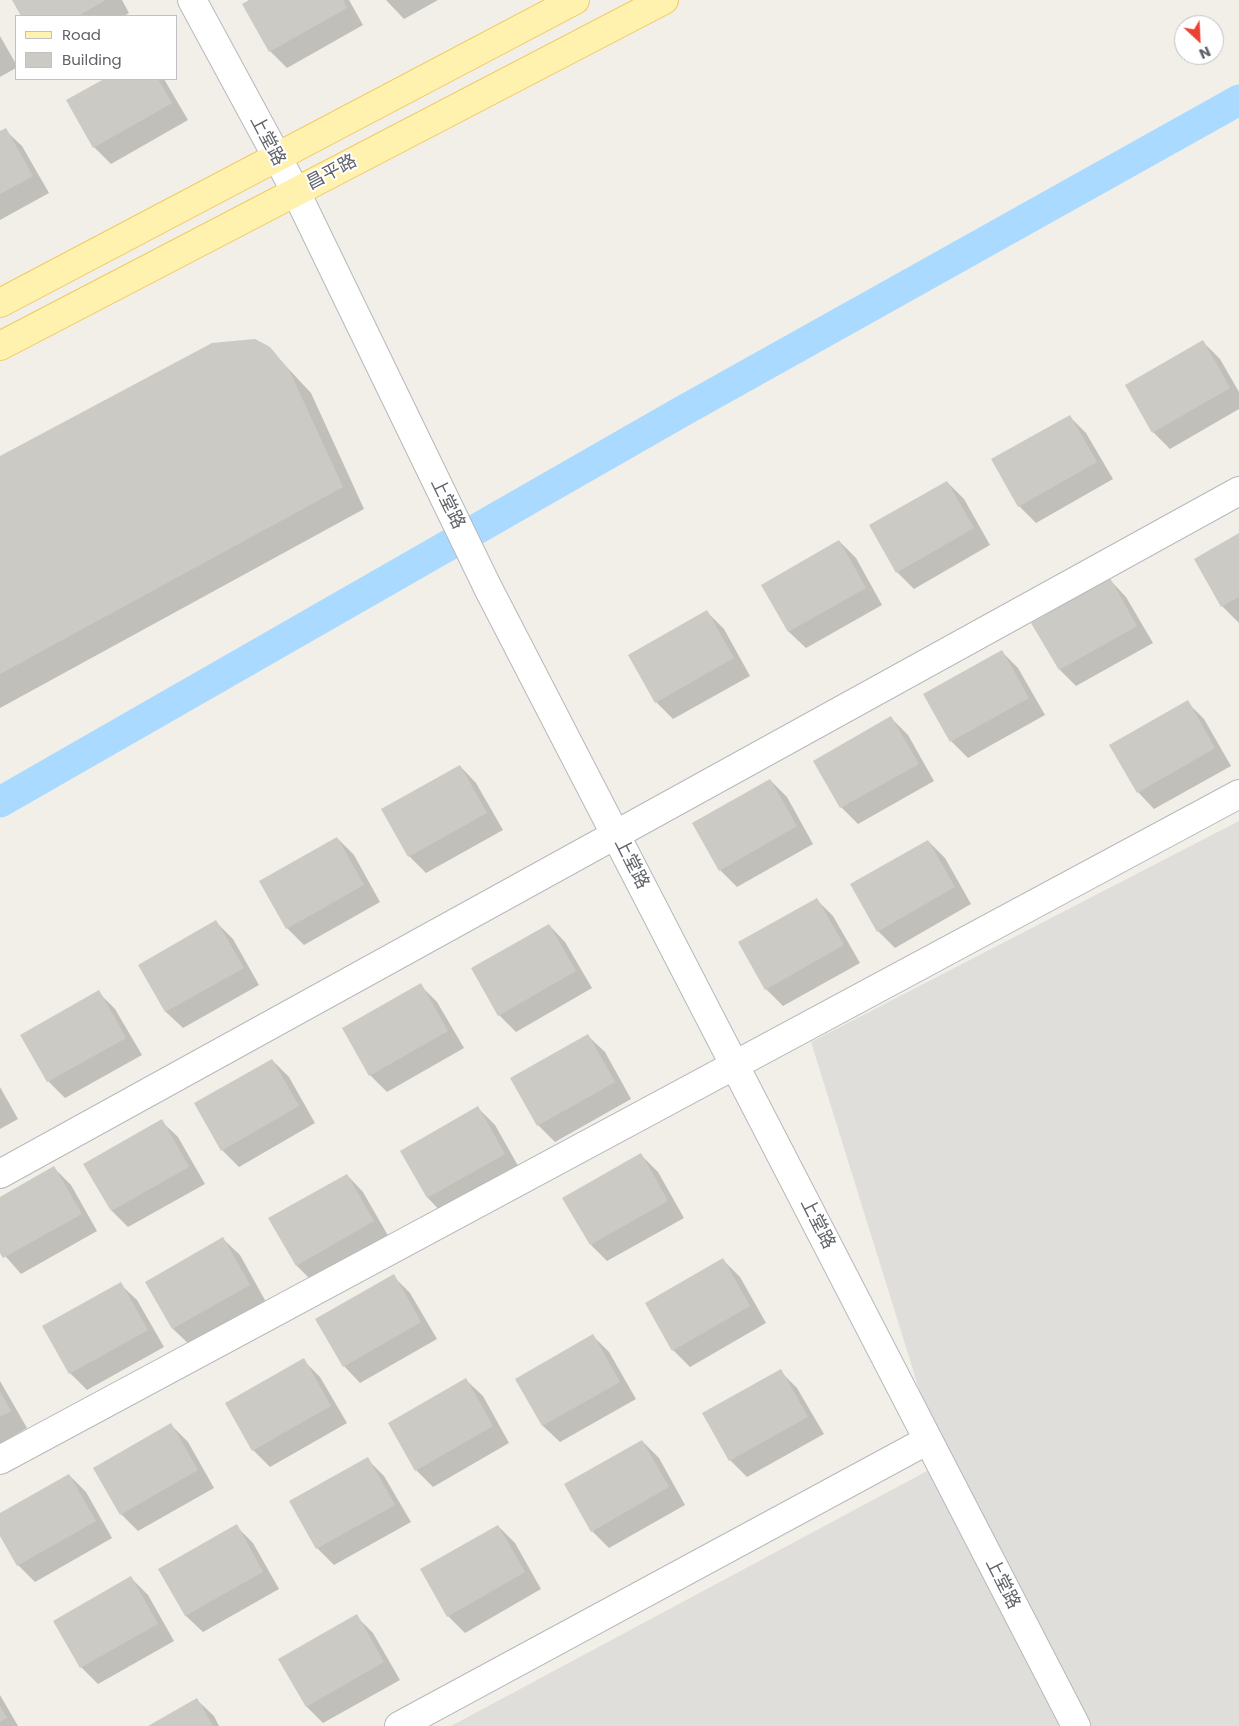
<!DOCTYPE html>
<meta charset="utf-8">
<style>
body{margin:0}
#map{position:relative;width:1239px;height:1726px;overflow:hidden;background:#f1efe8;font-family:Poppins,sans-serif}
canvas{display:block}
.legend{position:absolute;left:15px;top:15px;width:162px;height:65px;box-sizing:border-box;background:#fff;border:1px solid #bfc1c3;margin:0;padding:6px 9px;list-style:none;font-size:15px;color:#5f6368}
.legend li{display:flex;align-items:center;gap:10px;height:25px}
.legend b{width:25px;border:1px solid #bfc1c3}
.north{position:absolute;left:1174px;top:15px;width:50px;height:50px;box-sizing:border-box;background:#fff;border:1px solid #bfc1c3;border-radius:50%;rotate:155deg;font-size:14px;font-weight:700;line-height:20px;text-align:center;color:#5f6368}
.north::after{content:'';display:block;margin:auto;width:18px;height:22px;background:#ea4335;clip-path:polygon(50% 0,100% 100%,50% 72%,0 100%)}
</style>
<div id="map">
<canvas width="1239" height="1726"></canvas>
<ul class="legend">
<li><b style="height:6px;background:#fff2af"></b>Road</li>
<li><b style="height:14px;background:#cccac5"></b>Building</li>
</ul>
<div class="north">N</div>
</div>
<script>
const ctx = document.querySelector('canvas').getContext('2d');
ctx.lineJoin = 'round';
function paint(path, color) { ctx.fillStyle = color; ctx.fill(path, 'evenodd'); }
function strokePath(path, color, width, dash) { ctx.strokeStyle = color; ctx.lineWidth = width; ctx.lineCap = dash ? 'butt' : 'round'; ctx.setLineDash(dash || []); ctx.stroke(path); }
function write(font, color, halo, rows, align = 'center') {
  ctx.font = font + ' Poppins,"Noto Sans SC",sans-serif'; ctx.lineWidth = 4; ctx.setLineDash([]); ctx.textBaseline = 'middle'; ctx.strokeStyle = halo; ctx.fillStyle = color; for (const [text, x, y, turn = 0] of rows) {
    ctx.save(); ctx.translate(x, y); ctx.rotate((+turn || 0) * Math.PI / 180); ctx.textAlign = isNaN(turn) ? turn : align; if (halo) ctx.strokeText(text, 0, 0); ctx.fillText(text, 0, 0); ctx.restore();
  }
}
const industrial = new Path2D(`
 M1239 821V1726H451L942 1463 811 1042Z`);
const shadow = new Path2D(`
 M14 0H122L129 13 124 16H23Z
 M252 0H349L363 25 287 68 270 51Z
 M386 0H438L404 19Z
 M0 36 16 64V68L0 77Z
 M106 79H164L188 120 111 164 94 147 68 100Z
 M5 130 22 146 49 193 0 220V133Z
 M1203 342 1220 359 1239 392V409L1170 449 1153 432Z
 M269 348 311 393 364 509 0 708V458Z
 M1069 416 1086 433 1113 479 1036 523 1019 506Z
 M947 482 964 499 990 545 914 589 897 572Z
 M1239 535V623L1222 606Z
 M839 541 856 558 882 605 806 648 789 632 762 585Z
 M1110 580 1126 597 1153 643 1076 686 1060 670Z
 M707 612 724 629 750 676 673 719 656 702Z
 M1001 651 1018 668 1045 715 968 758 951 741Z
 M1187 702 1204 719 1231 766 1154 809 1138 792Z
 M891 718 908 735 934 781 858 824 841 807 815 761Z
 M460 766 476 783 503 830 426 873 409 856Z
 M770 780 787 797 813 844 737 887 720 870Z
 M337 838 354 855 380 902 304 945 287 928Z
 M928 841 945 858 971 904 895 948 878 931Z
 M816 899 833 916 860 963 783 1006 766 989Z
 M216 922 233 939 259 985 183 1028 166 1012 140 965Z
 M549 925 565 942 592 988 516 1032 499 1015Z
 M420 985 437 1002 464 1048 387 1092 370 1075Z
 M98 992 115 1009 142 1055 65 1098 48 1081 22 1035Z
 M588 1036 605 1052 631 1099 555 1142 538 1125Z
 M272 1060 289 1077 315 1123 239 1167 222 1150Z
 M0 1087 18 1119 0 1129Z
 M478 1108 495 1125 521 1171 444 1215 428 1198 401 1151Z
 M161 1121 178 1137 205 1184 128 1227 112 1211 85 1164Z
 M641 1155 658 1172 684 1218 607 1261 591 1245Z
 M54 1168 71 1185 97 1231 21 1274 0 1250V1198Z
 M347 1175 363 1192 390 1239 313 1282 296 1265Z
 M223 1239 240 1255 266 1302 190 1345 173 1329 147 1282Z
 M723 1260 740 1277 766 1323 690 1367 673 1350Z
 M393 1276 410 1293 437 1339 360 1383 344 1366Z
 M120 1284 137 1300 164 1347 87 1390 70 1373Z
 M593 1336 609 1352 636 1399 560 1442 543 1426 516 1379Z
 M303 1360 320 1377 347 1423 270 1467 253 1450Z
 M780 1371 797 1388 824 1434 747 1477 730 1460 704 1414Z
 M466 1380 483 1396 509 1443 433 1487 416 1470Z
 M0 1381 27 1428 0 1444Z
 M171 1425 188 1442 214 1488 138 1531 121 1514Z
 M642 1441 659 1458 685 1505 609 1548 592 1531Z
 M367 1459 384 1476 411 1522 334 1565 317 1548 291 1502Z
 M69 1475 86 1492 112 1538 35 1582 18 1565 0 1533V1514Z
 M236 1526 253 1543 279 1589 203 1632 186 1616 160 1569Z
 M498 1526 515 1543 541 1589 465 1633 448 1616Z
 M131 1578 148 1595 174 1641 98 1684 81 1667 55 1621Z
 M356 1616 373 1633 400 1680 323 1723 306 1706Z
 M0 1695 18 1726H0Z
 M197 1700 214 1716 219 1726H151Z`);
const canal = new Path2D(`
 M0 802 681 412 1239 100`);
const building = new Path2D(`
 M12 0H106L78 16H21Z
 M249 0H343L347 8 269 52 242 4Z
 M104 79H158L172 103 93 148 66 100Z
 M6 128 33 176 0 194V131Z
 M255 339 270 347 289 370 343 487 0 674V456L212 343Z
 M1203 340 1230 388 1152 433 1125 385Z
 M1070 415 1097 462 1018 507 991 459Z
 M947 481 974 528 896 573 869 525Z
 M1239 533V597L1221 607 1194 559Z
 M839 540 866 588 788 632 761 585Z
 M1110 578 1137 626 1059 670 1031 623Z
 M707 610 734 658 655 703 628 655Z
 M1002 650 1029 698 950 742 923 694Z
 M1188 700 1215 748 1137 793 1109 745Z
 M891 716 919 764 840 808 813 761Z
 M460 765 487 813 408 857 381 809Z
 M770 779 797 826 719 871 692 823Z
 M337 837 364 885 286 929 259 881Z
 M928 840 955 887 877 932 850 884Z
 M817 898 844 945 765 990 738 942Z
 M216 920 244 968 165 1012 138 965Z
 M549 924 576 971 498 1016 471 968Z
 M421 983 448 1031 369 1076 342 1028Z
 M99 990 126 1038 47 1082 20 1035Z
 M588 1034 615 1082 537 1126 510 1078Z
 M272 1059 299 1106 221 1151 194 1103Z
 M478 1106 505 1154 427 1198 400 1151Z
 M162 1119 189 1167 111 1211 83 1164Z
 M641 1153 668 1201 590 1245 562 1198Z
 M54 1166 82 1214 3 1258 0 1253V1197Z
 M347 1174 374 1221 296 1266 268 1218Z
 M223 1237 250 1285 172 1329 145 1282Z
 M723 1258 750 1306 672 1351 645 1303Z
 M394 1274 421 1322 343 1367 315 1319Z
 M121 1282 148 1330 69 1374 42 1326Z
 M593 1334 620 1382 542 1426 515 1379Z
 M304 1358 331 1406 252 1451 225 1403Z
 M781 1369 808 1417 729 1461 702 1413Z
 M466 1378 493 1426 415 1471 388 1423Z
 M0 1391 11 1411 0 1417Z
 M171 1423 198 1470 120 1515 93 1468Z
 M642 1440 669 1487 591 1532 564 1484Z
 M368 1457 395 1505 316 1549 289 1501Z
 M69 1474 96 1521 17 1566 0 1536V1513Z
 M237 1524 263 1572 185 1616 158 1569Z
 M498 1525 525 1572 447 1617 420 1569Z
 M131 1576 158 1624 80 1668 53 1621Z
 M357 1614 384 1662 306 1707 278 1659Z
 M197 1698 213 1726H148Z
 M0 1706 7 1718 0 1722Z`);
const minor = new Path2D(`
 M192 0 296 192 488 588 1076 1726
 M0 1174 1239 491
 M0 1460 1239 794
 M399 1726 928 1440`);
const major = new Path2D(`
 M0 303 575 0
 M0 346 664 0`);
const streetNames = [
 ["上堂路",267,141,62],
 ["昌平路",332,173,-28],
 ["上堂路",447,504,64],
 ["上堂路",631,864,63],
 ["上堂路",817,1224,63],
 ["上堂路",1002,1584,63]
];
paint(industrial, '#e0deda');
paint(shadow, '#0003');
strokePath(canal, '#aadaff', 31);
paint(building, '#cccac5');
strokePath(minor, '#b5b8bc', 30);
strokePath(major, '#f2c960', 30);
strokePath(minor, '#fff', 28);
strokePath(major, '#fff2af', 28);
write('18px', '#5f6368', '#fff', streetNames);
</script>
